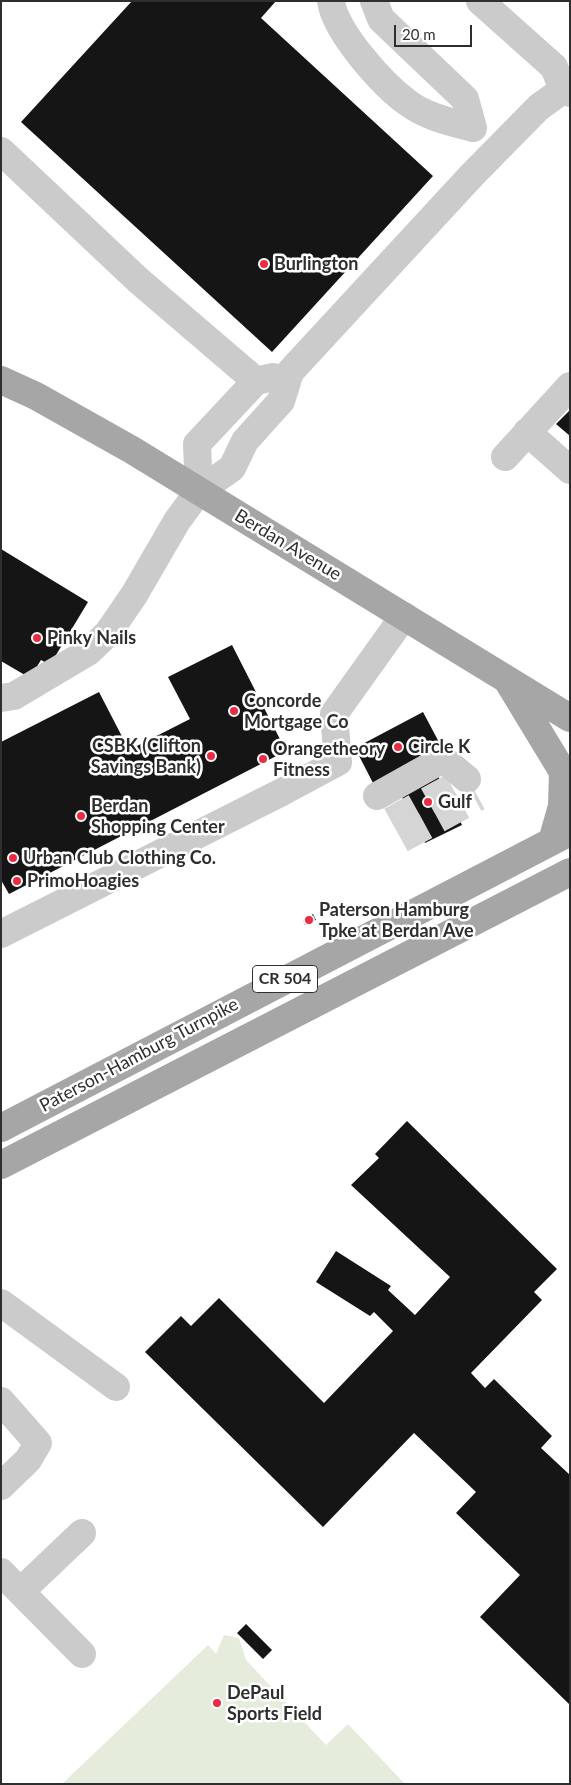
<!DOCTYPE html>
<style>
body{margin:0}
#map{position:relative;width:571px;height:1785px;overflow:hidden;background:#fff;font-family:Lato,sans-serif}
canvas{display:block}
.frame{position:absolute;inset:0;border:2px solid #2e2e2e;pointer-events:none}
.scale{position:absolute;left:394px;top:25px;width:78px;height:22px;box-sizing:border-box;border:2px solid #2e2e2e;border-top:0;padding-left:6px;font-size:15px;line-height:18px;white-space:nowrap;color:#2e2e2e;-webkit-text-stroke:4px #fff;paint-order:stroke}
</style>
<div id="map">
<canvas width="571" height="1785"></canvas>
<div class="frame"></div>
<div class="scale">20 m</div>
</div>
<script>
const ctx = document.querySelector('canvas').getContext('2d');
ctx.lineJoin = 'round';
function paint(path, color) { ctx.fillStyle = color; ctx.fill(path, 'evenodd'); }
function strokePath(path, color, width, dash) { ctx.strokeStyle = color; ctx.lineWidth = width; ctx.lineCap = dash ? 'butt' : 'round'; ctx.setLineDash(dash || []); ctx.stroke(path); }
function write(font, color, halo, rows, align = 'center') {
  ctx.font = font + ' Lato,sans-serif'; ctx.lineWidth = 5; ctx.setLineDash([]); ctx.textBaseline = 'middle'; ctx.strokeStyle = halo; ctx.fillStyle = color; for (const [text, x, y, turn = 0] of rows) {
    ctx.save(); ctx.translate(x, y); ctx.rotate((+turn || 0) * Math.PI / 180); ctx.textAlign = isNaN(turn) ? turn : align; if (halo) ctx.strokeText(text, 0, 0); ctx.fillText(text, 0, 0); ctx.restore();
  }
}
const green = new Path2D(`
 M224 1635 239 1638 246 1660 326 1745 348 1724 405 1784H62L208 1645 216 1654Z`);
const building = new Path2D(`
 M132 1H276L261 18 433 176 272 352 21 122Z
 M570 410V436L556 424Z
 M1 549 88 602 50 665 41 660 30 678 1 661Z
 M232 645 286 751 9 894 1 880V742L99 692 129 750 190 719 168 677Z
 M423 712 441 746 373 783 355 748Z
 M438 776 462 825 425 843 401 795Z
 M313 914 316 920 305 925 303 920Z
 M407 1121 557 1269 534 1292 542 1300 471 1373 485 1388 494 1379 552 1436 541 1448 570 1475V1705L480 1617 520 1575 456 1513 476 1492 414 1433 323 1527 145 1352 181 1316 191 1326 219 1298 324 1403 393 1331 374 1312 370 1316 316 1282 336 1251 391 1286 388 1290 415 1315 450 1277 351 1185 379 1158 375 1154Z
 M246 1624 272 1650 263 1659 237 1633Z`);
const minorTunnel = new Path2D(`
 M391 821 467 779
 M401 839 478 797`);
const minor = new Path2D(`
 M331 1C335 32 383 85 408 103 427 117 451 122 473 128L465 99 381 19 374 1
 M480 1 554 67 563 90 570 93
 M1 151 138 280 256 381
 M527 432 570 470
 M505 457 570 386
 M199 491 197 444 256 381 273 377
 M1 698 14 696 88 652 108 633 134 595 177 521 199 491 232 468 245 441 281 401 290 372 472 175 539 107 563 90
 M377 796 443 759 467 779
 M1 934 282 792 338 762 334 714 404 616
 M1 1303 116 1387
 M1 1401 38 1443 28 1460 1 1486
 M1 1572 82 1654
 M21 1591 82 1533`);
const major = new Path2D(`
 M1 380 36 396 132 450 570 718
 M509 683 563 772 562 806 552 841
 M1 1128 570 832
 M1 1165 570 872`);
const markers = [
 [264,264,5,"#e92b43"],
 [37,638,5,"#e92b43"],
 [234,711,5,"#e92b43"],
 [398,747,5,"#e92b43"],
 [211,756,5,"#e92b43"],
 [263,759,5,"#e92b43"],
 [428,802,5,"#e92b43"],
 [81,816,5,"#e92b43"],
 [13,858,5,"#e92b43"],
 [17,881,5,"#e92b43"],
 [309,920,5,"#e92b43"],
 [217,1703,5,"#e92b43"]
];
const shields = [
 [285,979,65]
];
const shieldNames = [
 ["CR 504",285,979]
];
const poiNames = [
 ["Burlington",274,264],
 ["Pinky Nails",47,638],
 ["Concorde",244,701],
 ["Mortgage Co",244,722],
 ["CSBK (Clifton",201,746,"right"],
 ["Savings Bank)",201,767,"right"],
 ["Circle K",408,747],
 ["Orangetheory",273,749],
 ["Fitness",273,770],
 ["Gulf",438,802],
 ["Berdan",91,806],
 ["Shopping Center",91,827],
 ["Urban Club Clothing Co.",23,858],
 ["PrimoHoagies",27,881],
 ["Paterson Hamburg",319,910],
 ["Tpke at Berdan Ave",319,931],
 ["DePaul",227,1693],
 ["Sports Field",227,1714]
];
const streetNames = [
 ["Berdan Avenue",288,545,31],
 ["Paterson-Hamburg Turnpike",139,1055,-28]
];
paint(green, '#e5ecdb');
paint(building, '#151515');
strokePath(minorTunnel, '#d5d5d5', 28, [28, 14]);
strokePath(minor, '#cbcbcb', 28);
strokePath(major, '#a6a6a6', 28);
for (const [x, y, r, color] of markers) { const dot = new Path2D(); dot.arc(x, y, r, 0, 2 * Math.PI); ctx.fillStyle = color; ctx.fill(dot); strokePath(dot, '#fff', 2); }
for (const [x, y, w] of shields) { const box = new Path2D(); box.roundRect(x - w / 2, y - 13.5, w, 27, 4); ctx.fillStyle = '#fff'; ctx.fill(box); strokePath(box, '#2e2e2e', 1); }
write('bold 16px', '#2e2e2e', null, shieldNames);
write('bold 18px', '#2e2e2e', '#fff', poiNames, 'left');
write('18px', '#2e2e2e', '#fff', streetNames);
</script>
